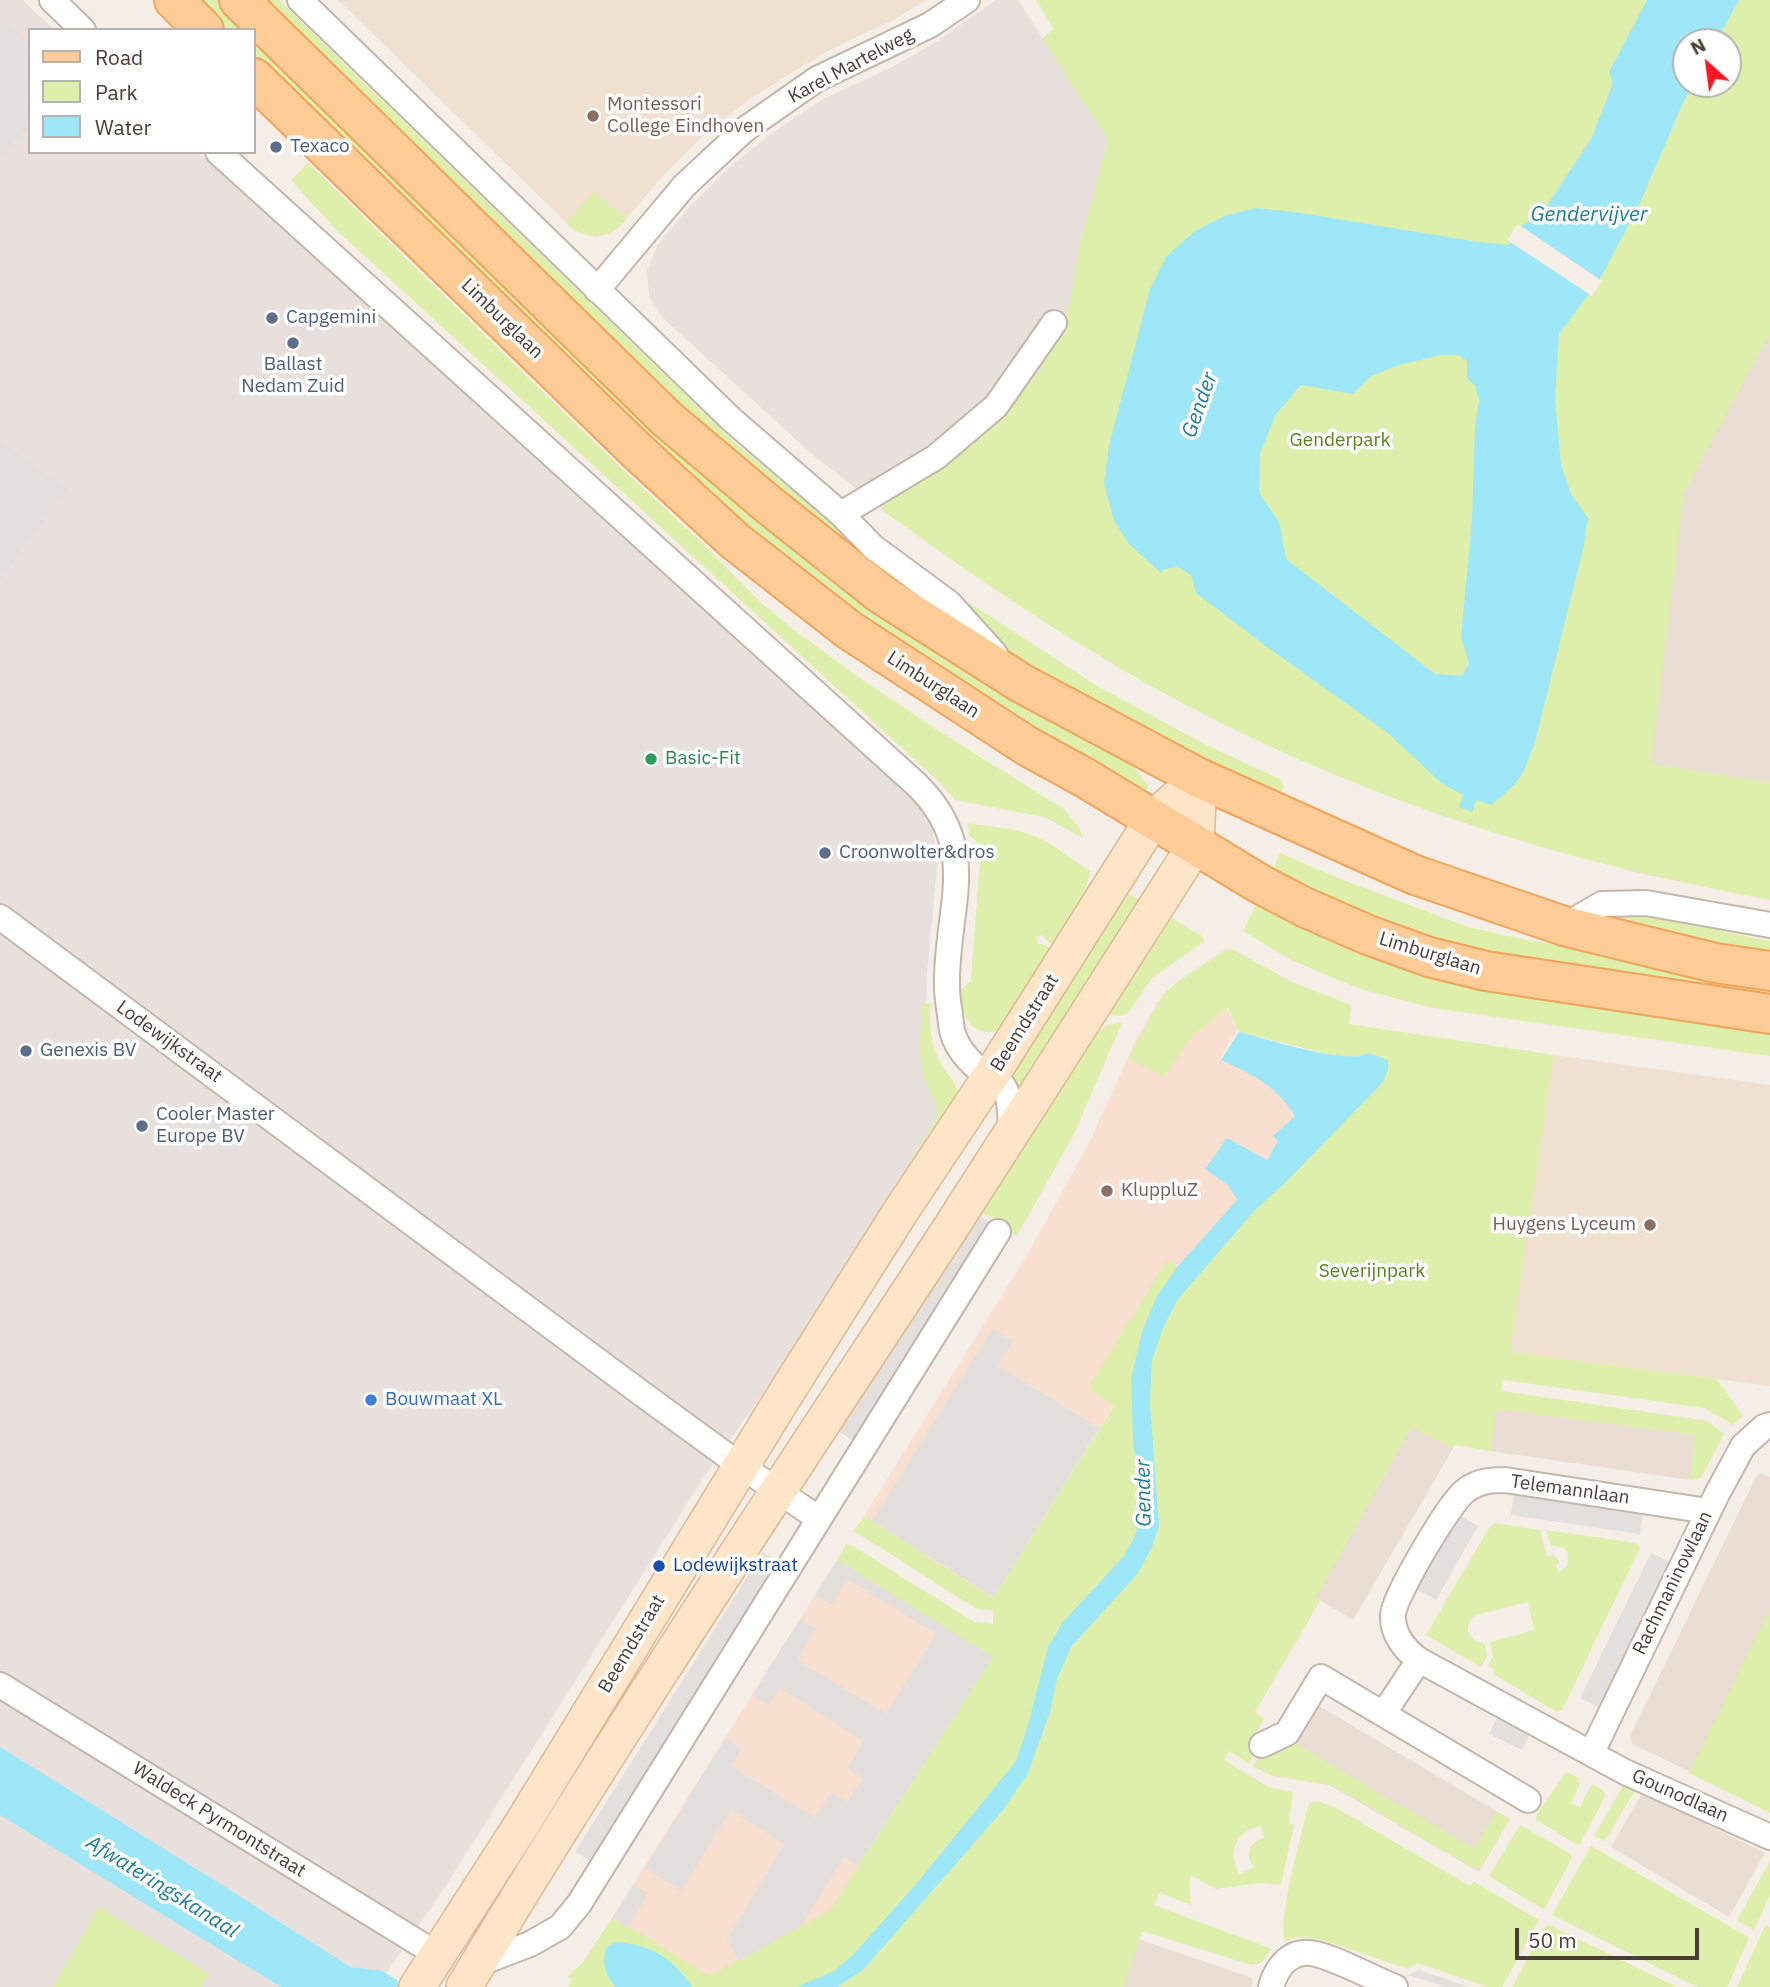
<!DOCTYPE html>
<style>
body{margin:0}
#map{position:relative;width:1770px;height:1987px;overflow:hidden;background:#f5eee7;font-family:"IBM Plex Sans",sans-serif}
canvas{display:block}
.legend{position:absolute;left:28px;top:28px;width:228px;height:126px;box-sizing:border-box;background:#fff;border:2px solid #b6b1ae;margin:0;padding:9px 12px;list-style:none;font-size:21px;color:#493d35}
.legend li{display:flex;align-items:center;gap:14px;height:35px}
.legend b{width:35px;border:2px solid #b6b1ae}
.north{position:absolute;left:1672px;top:28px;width:70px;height:70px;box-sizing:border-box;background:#fff;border:2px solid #b6b1ae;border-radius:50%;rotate:332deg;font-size:19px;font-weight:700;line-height:28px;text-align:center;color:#493d35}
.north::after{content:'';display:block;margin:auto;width:24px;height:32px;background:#ff1423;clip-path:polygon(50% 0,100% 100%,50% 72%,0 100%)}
.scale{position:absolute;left:1515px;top:1928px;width:184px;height:32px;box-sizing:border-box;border:4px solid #493d35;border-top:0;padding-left:9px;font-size:21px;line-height:24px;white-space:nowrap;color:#493d35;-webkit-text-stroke:5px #fff;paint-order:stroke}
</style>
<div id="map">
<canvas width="1770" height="1987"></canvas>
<ul class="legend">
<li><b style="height:9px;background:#ffcb96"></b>Road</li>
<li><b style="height:19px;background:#deeeab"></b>Park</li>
<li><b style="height:19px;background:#9de7f8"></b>Water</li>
</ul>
<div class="north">N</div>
<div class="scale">50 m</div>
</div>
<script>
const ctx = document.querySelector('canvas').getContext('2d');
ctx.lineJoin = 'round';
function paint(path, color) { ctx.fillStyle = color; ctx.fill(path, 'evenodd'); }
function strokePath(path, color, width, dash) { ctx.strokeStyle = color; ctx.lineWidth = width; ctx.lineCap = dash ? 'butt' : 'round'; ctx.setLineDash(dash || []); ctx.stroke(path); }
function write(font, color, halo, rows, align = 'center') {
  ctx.font = font + ' "IBM Plex Sans",sans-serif'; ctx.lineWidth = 7; ctx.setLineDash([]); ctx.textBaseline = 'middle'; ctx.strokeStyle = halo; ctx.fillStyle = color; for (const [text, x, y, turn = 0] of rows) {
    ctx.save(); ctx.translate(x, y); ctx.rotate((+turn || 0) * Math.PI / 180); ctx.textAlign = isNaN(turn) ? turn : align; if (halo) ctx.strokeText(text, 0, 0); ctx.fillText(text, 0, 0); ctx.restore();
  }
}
const residential = new Path2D(`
 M1770 211V899L1628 871 1651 364Z
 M1493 1390 1707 1421 1701 1478 1690 1480 1484 1450Z
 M1406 1416 1455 1445 1353 1620 1305 1591Z
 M1760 1473 1770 1477V1624L1697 1775 1632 1744 1630 1736 1756 1477Z
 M1316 1704 1510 1819 1479 1872 1283 1758Z
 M1642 1793 1765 1853 1729 1917 1611 1847Z
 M1138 1939 1250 1977 1253 1980 1251 1987H1122Z`);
const commercial = new Path2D(`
 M1158 1001 1226 1007 1238 1028 1220 1058 1233 1061 1273 1082 1298 1115 1279 1151 1182 1269 1167 1261 1089 1388 1114 1405 993 1598 864 1516 1030 1250 1089 1143 1134 1044Z
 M837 1560 993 1657 830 1910 709 1977 630 1927 612 1918Z`);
const industrial = new Path2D(`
 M0 0H23L54 30H30V152H197L905 759 929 796 937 866 927 973 923 1063 939 1113 890 1212 704 1477 447 1884 377 1987H0Z
 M996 0H1018L1108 140 1078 250 1073 288 1064 324 1040 370 1012 404 878 505 814 456 663 318 649 296 647 270 658 244 691 205 731 166 772 133 821 100 894 66 936 42Z`);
const education = new Path2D(`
 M338 0H927L893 20 824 53 751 98 705 134 664 175 618 228 609 234 594 237 574 230Z
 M1554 1055 1770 1085V1386L1509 1352Z`);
const green = new Path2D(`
 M199 0H218L248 30H229Z
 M257 0H279L733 441 837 527 931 598 900 588 726 452Z
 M1036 0H1770V333L1684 493 1651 764 1770 783V900C1742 895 1714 889 1687 883 1494 843 1299 772 1128 673 1042 623 961 568 881 509L887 499 1012 404 1040 370 1064 324 1073 287 1078 250 1108 140 1042 38 1054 29ZM1686 42H1728V84H1686Z
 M254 35 585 358 1129 760 1148 786 1145 794 1050 741 819 588 693 481 254 54Z
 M308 163 622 469 699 540 757 599 790 627 861 679 937 730 1064 809 1078 826 1083 838 1044 817 955 800 938 781 334 228 291 180Z
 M594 192 627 219C609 239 586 243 566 223Z
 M968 602 1097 686 1206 745 1280 779 1284 787 1279 799 1023 665 965 606Z
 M968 823C991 827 1018 828 1039 838 1058 847 1073 861 1090 871L1085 894 1059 949 1046 940 1043 935 1036 937 1038 944H1043L1056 953 1003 1029C973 1041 960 1016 961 990L971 981 981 846 969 835Z
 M1280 853 1333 876 1468 927 1527 940 1770 984V999L1601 975 1426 941 1271 874Z
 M1126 892 1142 901 1019 1090 1007 1070Z
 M1258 900 1770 1028V1056L1433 1008 1363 990 1291 960 1243 931Z
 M1627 912 1770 941V956L1610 918Z
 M1171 918 1202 936 1204 942 1153 977 1128 1013 1118 1016 1107 1015Z
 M1232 949 1292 982 1351 1005 1349 1024 1554 1055 1510 1352 1717 1379 1743 1416 1733 1425 1705 1408 1503 1380 1501 1391 1707 1421 1724 1434 1701 1478 1690 1480 1695 1435 1497 1409 1491 1451 1455 1445 1453 1449 1412 1427 1316 1598 1320 1601 1255 1712 1264 1719 1251 1742 1257 1747 1249 1764 1229 1751 1224 1760 1268 1787 1293 1792 1289 1823 1294 1825 1281 1885 1260 1883 1216 1889 1192 1876 1189 1881 1191 1905 1162 1894 1161 1891 1154 1905 1272 1949 1262 1962 1252 1965 1142 1931 1124 1987H568L572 1979 568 1976 583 1962 612 1918 627 1927H630L709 1976 830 1910 992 1658 837 1560 846 1544 851 1545 974 1622 993 1624V1611L975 1608 854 1531 864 1516 993 1598 1114 1406 1088 1388 1167 1260 1182 1269 1279 1151 1332 1055 1239 1032 1228 1008 1193 1035 1164 1077 1128 1058 1163 995 1177 982 1225 950ZM1261 1826 1264 1838C1249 1842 1245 1854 1254 1867L1240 1875C1227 1853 1235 1830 1261 1826Z
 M923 1003 931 1004C929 1026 930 1045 942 1065 948 1075 956 1082 958 1095L917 1166 905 1170 937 1117C938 1101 925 1086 922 1070 918 1048 921 1025 923 1003Z
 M1122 1023 1073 1136 1017 1236 1007 1230 1008 1227 977 1209 1097 1030 1100 1031 1107 1025Z
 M1494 1523 1540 1530 1547 1556 1554 1555 1559 1562 1556 1565 1559 1573 1567 1566 1568 1554 1563 1547 1551 1546 1546 1530 1636 1543 1640 1548 1562 1710 1555 1711 1493 1674 1494 1670 1488 1666 1493 1657 1490 1642 1534 1630 1528 1602 1476 1615C1462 1625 1467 1642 1484 1643L1487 1656 1481 1667 1426 1635 1489 1528Z
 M1770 1609V1813L1689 1773Z
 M1289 1740 1474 1849 1496 1812 1510 1819 1483 1864 1480 1868 1474 1869 1334 1786 1273 1776 1253 1767 1262 1750Z
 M1566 1772 1579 1778 1577 1781 1580 1783 1571 1803 1580 1807 1592 1784 1603 1790 1606 1795 1580 1844H1576L1536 1820 1537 1814Z
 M1624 1784 1635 1790 1605 1841 1594 1836Z
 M1311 1802H1321L1336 1808 1470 1886 1474 1882 1539 1920 1502 1987H1487L1418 1963 1408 1969 1319 1939 1299 1937 1285 1941C1277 1921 1302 1832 1308 1806Z
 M1520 1825 1569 1853 1572 1858 1544 1910 1489 1876Z
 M1591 1846 1748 1937V1941L1727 1987H1697L1552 1915Z
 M1770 1861V1895L1754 1930 1737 1920Z
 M99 1907 209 1974 201 1987H53Z
 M1549 1925 1677 1987H1512L1545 1926Z
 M1767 1926 1770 1927V1987H1737L1764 1928Z`);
const parking = new Path2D(`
 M0 16 30 43V125L0 157Z
 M0 442 66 489 0 580Z
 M975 1213 991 1223 854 1441 838 1431Z
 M992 1329 1013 1341 998 1366 1099 1428 994 1597 872 1521Z
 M1514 1494 1643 1512 1640 1534 1511 1515Z
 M1459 1515 1478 1526 1436 1600 1416 1589Z
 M763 1552 779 1562 591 1861 575 1852Z
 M1651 1553 1671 1562 1600 1708 1580 1698Z
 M837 1560 993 1657 858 1866 844 1857 801 1926 738 1961 727 1939 784 1844 731 1810 681 1891 645 1868 725 1738 742 1748 731 1766 815 1818 831 1793 847 1802 863 1779 848 1768 863 1741 780 1688 768 1706 752 1695 800 1619 816 1629 797 1660 886 1714 936 1634 847 1579 831 1605 815 1595Z
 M1497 1718 1530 1734 1522 1750 1489 1734Z
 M633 1885 648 1894 627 1928 612 1918Z
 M1419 1970 1470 1987H1446L1408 1975Z`);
const water = new Path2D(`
 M1647 0H1739L1716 42H1686V84H1693L1682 105 1639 205 1600 279 1559 334 1555 400 1561 465 1571 494 1588 518 1583 549 1535 742C1522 778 1521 781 1491 805L1476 800 1472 812 1459 807 1463 795 1441 783 1389 734 1267 647 1196 593 1191 575 1178 567 1164 569 1161 573 1128 543 1114 520 1104 484 1109 446 1150 289 1166 257 1195 231 1224 216 1256 208 1301 213 1478 242 1508 245 1521 226 1541 215 1592 137 1613 83 1609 72ZM1440 355H1459L1467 361V378L1475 386 1479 400 1475 427 1472 520 1461 637 1469 663 1462 676 1435 674 1286 559 1279 522 1259 493 1260 453 1276 414 1301 385 1353 394 1371 376 1399 365Z
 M1239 1032C1264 1038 1348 1066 1369 1053L1388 1060V1069L1383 1082 1287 1181 1255 1210 1178 1299 1163 1328 1152 1360 1150 1403 1159 1525 1152 1547 1138 1573 1071 1647 1057 1679 1050 1712 1028 1773 1003 1810 863 1970 837 1987H797L834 1971 853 1955 917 1883 1016 1761 1028 1725 1048 1647 1063 1622 1124 1556 1136 1534 1140 1492 1133 1439 1131 1379 1142 1332 1157 1296 1178 1266 1237 1200 1228 1185 1205 1169 1227 1138 1267 1160 1278 1141 1273 1136 1295 1116C1276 1085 1253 1075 1221 1060Z
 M0 1747 219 1883 350 1967 382 1971 408 1987H281L0 1815Z
 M614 1942C650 1944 672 1957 692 1987H615C605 1974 602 1964 606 1948Z`);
const pier = new Path2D(`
 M1518 224 1602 281 1592 296 1507 240Z`);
const minor = new Path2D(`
 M52 0 83 30
 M300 0 731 419 841 514 873 547 949 603 995 654
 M218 152 917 785C983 850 945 909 947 987 947 999 950 1012 951 1024 953 1045 969 1063 986 1074 992 1078 1000 1081 1003 1086 1012 1098 1010 1119 1011 1133
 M597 290 684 186 744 130 817 79 930 25 967 0
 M841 514 936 457 996 406 1054 323
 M0 917 641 1393 741 1466 818 1518
 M1564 926 1602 904 1646 903 1770 925
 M1708 1511 1505 1480C1490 1480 1478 1481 1465 1491 1450 1502 1393 1598 1393 1615 1392 1634 1405 1650 1419 1660L1625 1772 1770 1837
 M0 1685 438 1955
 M1384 1713 1419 1660
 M1262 1745 1287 1733 1321 1677 1528 1800
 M1592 1752 1717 1494 1743 1446 1764 1427 1770 1425
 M478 1964 530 1944 560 1927 579 1904 998 1232
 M1271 1987C1275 1972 1285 1955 1303 1953 1323 1950 1373 1979 1395 1987`);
const secondary = new Path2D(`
 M417 1987 522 1824 781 1401 899 1214 990 1077 1153 819 1199 778
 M464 1987C617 1732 783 1484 946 1235 1030 1105 1112 975 1196 844L1199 778`);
const primary = new Path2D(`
 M174 0 204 30
 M239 0 667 419 769 505 881 594 1021 683 1199 778 1415 875 1564 926 1715 963 1770 971
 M254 78 637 451 735 541 849 630 1027 746 1087 779 1260 884 1304 907 1368 935 1429 957 1486 971 1770 1014`);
const markers = [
 [593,116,7,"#8d6e63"],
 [276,147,7,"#5c6f8a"],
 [272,318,7,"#5c6f8a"],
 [293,343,7,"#5c6f8a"],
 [651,759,7,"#2e9e5b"],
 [825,853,7,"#5c6f8a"],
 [26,1051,7,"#5c6f8a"],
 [142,1126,7,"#5c6f8a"],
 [1107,1191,7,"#8d6e63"],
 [1650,1225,7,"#8d6e63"],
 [371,1400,7,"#3f7fe0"],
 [659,1566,7,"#1a4fb4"]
];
const streetNames = [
 ["Karel Martelweg",851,66,-28],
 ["Limburglaan",502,319,44],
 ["Limburglaan",933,685,33],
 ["Limburglaan",1430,954,17],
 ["Beemdstraat",1025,1023,-58],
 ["Lodewijkstraat",169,1042,36],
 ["Telemannlaan",1570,1490,8],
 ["Rachmaninowlaan",1673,1583,-64],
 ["Beemdstraat",632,1644,-59],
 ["Gounodlaan",1680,1796,24],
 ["Waldeck Pyrmontstraat",219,1820,32]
];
const educationNames = [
 ["Montessori",607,105],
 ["College Eindhoven",607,127],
 ["KluppluZ",1121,1191],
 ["Huygens Lyceum",1636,1225,"right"]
];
const serviceNames = [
 ["Texaco",290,147],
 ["Capgemini",286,318],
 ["Ballast",293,365,"center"],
 ["Nedam Zuid",293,387,"center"],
 ["Croonwolter&dros",839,853],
 ["Genexis BV",40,1051],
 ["Cooler Master",156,1115],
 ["Europe BV",156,1137]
];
const parkNames = [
 ["Genderpark",1340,441],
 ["Severijnpark",1372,1272]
];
const leisureNames = [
 ["Basic-Fit",665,759]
];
const shopNames = [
 ["Bouwmaat XL",385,1400]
];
const transitNames = [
 ["Lodewijkstraat",673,1566]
];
const waterNames = [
 ["Gendervijver",1589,215],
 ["Gender",1200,405,-71],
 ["Gender",1144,1493,-91],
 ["Afwateringskanaal",162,1887,32]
];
paint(residential, '#eaded4');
paint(commercial, '#f9dfd0');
paint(industrial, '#e7e0dc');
paint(education, '#f0e0cf');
paint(green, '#deeeab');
paint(parking, '#e3dfdc');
paint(water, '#9de7f8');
paint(pier, '#f5eee7');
strokePath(minor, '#c5b6ab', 28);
strokePath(secondary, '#deba94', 38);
strokePath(primary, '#f1a359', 42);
strokePath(minor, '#fff', 24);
strokePath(secondary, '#ffe5c7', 35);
strokePath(primary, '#ffcb96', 38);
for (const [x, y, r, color] of markers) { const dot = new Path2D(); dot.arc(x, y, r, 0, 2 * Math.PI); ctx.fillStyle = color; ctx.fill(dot); strokePath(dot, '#fff', 2.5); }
write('19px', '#493d35', '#fff', streetNames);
write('19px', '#785e54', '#fff', educationNames, 'left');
write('19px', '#4e5e75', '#fff', serviceNames, 'left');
write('19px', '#5b8221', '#fff', parkNames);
write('19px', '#27864d', '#fff', leisureNames, 'left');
write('19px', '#366cbe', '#fff', shopNames, 'left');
write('19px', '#164399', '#fff', transitNames, 'left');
write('italic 21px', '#1d7c96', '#fff', waterNames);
</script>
